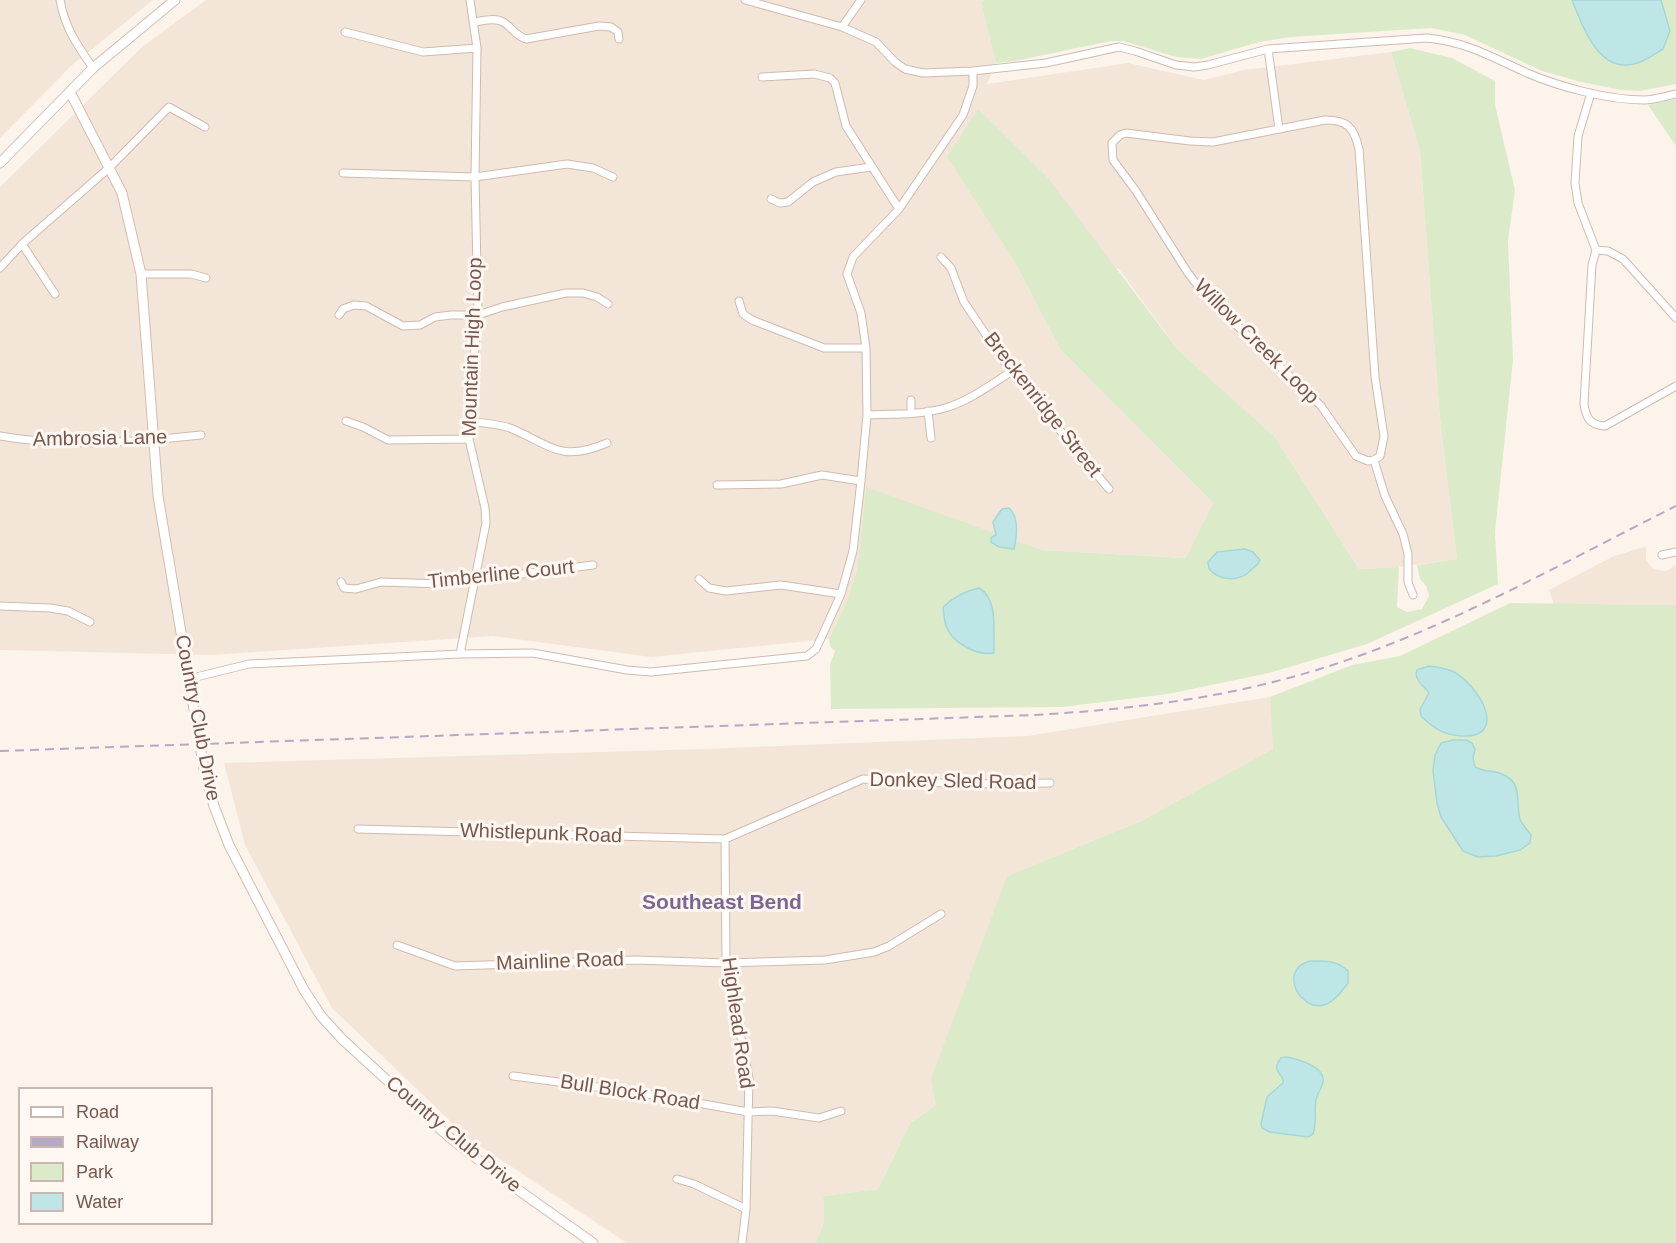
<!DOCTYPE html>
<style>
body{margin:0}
#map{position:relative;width:1676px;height:1243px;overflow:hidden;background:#fcf4eb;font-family:Helvetica,sans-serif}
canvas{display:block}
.legend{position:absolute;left:18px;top:1087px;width:195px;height:138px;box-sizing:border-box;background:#fff8f2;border:2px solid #c9b8b0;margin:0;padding:8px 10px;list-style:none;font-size:18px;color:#78574e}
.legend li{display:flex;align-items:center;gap:12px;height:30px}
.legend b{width:30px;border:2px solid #c9b8b0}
</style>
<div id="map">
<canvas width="1676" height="1243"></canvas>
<ul class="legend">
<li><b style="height:8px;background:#fff"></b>Road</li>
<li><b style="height:8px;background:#b5a8c8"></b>Railway</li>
<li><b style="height:16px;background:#dbebc9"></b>Park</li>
<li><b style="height:16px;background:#bfe6e6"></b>Water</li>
</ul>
</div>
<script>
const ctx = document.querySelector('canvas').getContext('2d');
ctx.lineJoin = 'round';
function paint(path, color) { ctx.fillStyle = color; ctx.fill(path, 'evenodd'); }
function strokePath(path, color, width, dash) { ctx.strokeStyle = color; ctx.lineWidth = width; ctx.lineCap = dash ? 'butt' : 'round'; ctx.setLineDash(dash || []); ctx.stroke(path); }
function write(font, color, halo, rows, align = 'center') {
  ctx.font = font + ' Helvetica,sans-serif'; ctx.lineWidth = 6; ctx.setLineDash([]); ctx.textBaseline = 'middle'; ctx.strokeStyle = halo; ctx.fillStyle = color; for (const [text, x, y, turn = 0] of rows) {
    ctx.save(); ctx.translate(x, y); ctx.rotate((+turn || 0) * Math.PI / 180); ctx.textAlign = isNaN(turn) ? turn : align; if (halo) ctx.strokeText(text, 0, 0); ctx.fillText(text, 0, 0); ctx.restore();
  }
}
const residential = new Path2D(`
 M0 0H153L71 66 0 138Z
 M206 0H984L981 2 996 63 987 84 1128 63 1204 80 1244 70 1391 52 1420 151 1440 420 1457 559 1399 567 1359 569 1275 437 1178 350 1119 269 1012 257 1060 349 1213 503 1187 558 1042 550 866 488 857 570 848 598 829 639 651 657 493 636 211 655 0 650V187L143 46Z
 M1646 546V560L1653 569 1666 571 1676 565V605L1554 604 1549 590 1612 557Z
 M1270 697 1274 749 1141 821 1007 876 936 1105 910 1123 878 1189 823 1196 824 1222 816 1243H627L468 1138 332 1008 245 845 224 763 702 749 1027 736Z`);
const green = new Path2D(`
 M984 0H1676V84L1640 91 1621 90 1581 82 1542 71 1465 35 1431 28 1291 37 1259 42 1201 59 1176 57 1123 41H1111L1015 61 996 63 981 2Z
 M1410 48 1452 58 1495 81V105L1515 190 1508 241 1513 360 1495 532 1498 584 1367 644 1269 673 1168 694 1062 707 831 709 830 664 835 651 830 646 829 639 848 598 857 570 866 487 1042 550 1186 558 1213 503 1060 349 1012 257 947 157 978 109 1048 178 1178 350 1275 437 1359 569 1399 567 1397 607 1407 612 1422 609 1429 596 1426 586 1420 579 1417 565 1457 559 1440 420 1420 151 1391 52Z
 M1676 99V146L1648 105Z
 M1510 603 1676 605V1243H816L824 1222 823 1196 878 1189 910 1123 936 1105 931 1079 1007 876 1141 821 1273 749 1270 697 1352 665 1400 656Z`);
const water = new Path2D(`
 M1572 0H1661L1670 31 1663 49C1654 54 1644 62 1634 64 1598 73 1582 25 1572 0Z
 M1009 508C1019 517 1017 536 1014 549L999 547 991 542V538L996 535 993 522 1002 509Z
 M1245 549 1253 552 1260 560C1258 566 1255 566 1250 571 1239 582 1220 581 1209 569L1208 562 1217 552Z
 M979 588C999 599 993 633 994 653 977 656 952 643 946 626 944 621 944 613 943 607 954 597 964 591 979 588Z
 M1429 666C1437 667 1445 668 1452 671 1478 683 1511 739 1461 736 1444 735 1433 728 1421 716L1420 709 1429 693C1424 686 1413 679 1417 670Z
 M1453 740H1466L1472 743 1475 749 1473 758 1475 767C1483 772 1493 770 1502 774 1524 783 1515 802 1520 819 1522 825 1528 830 1531 835L1530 843 1520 850 1496 856 1478 857 1463 851 1441 817 1437 803 1433 771 1435 755 1441 743Z
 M1310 961C1325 961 1337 960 1348 971V983C1342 991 1334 1002 1324 1005 1301 1012 1277 970 1310 961Z
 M1286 1057C1298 1059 1326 1067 1323 1082 1322 1088 1317 1094 1316 1100 1314 1112 1317 1122 1313 1134L1308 1137 1270 1132 1262 1128 1261 1124 1267 1097 1283 1083V1079C1277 1070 1273 1068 1281 1058Z`);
const street = new Path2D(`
 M60 0C65 28 77 45 93 68
 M745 0 842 27 876 42 895 62 905 69 923 73 973 71 1046 63 1119 47 1135 51 1176 65 1194 67 1208 65 1268 49 1427 38C1467 42 1492 57 1527 73 1560 87 1608 100 1644 100 1655 100 1666 96 1676 94
 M474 22C483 21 495 17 503 22 512 27 514 35 526 39L599 26 611 27 618 32 619 39
 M842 27 861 0
 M345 32 423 52 477 48
 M1268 49 1279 129
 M762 77 814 74 830 78 835 83 846 126 899 209
 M1591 93 1578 136 1575 183 1578 203 1596 250 1592 265 1584 404C1586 418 1590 425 1605 426L1676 386
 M343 173 475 177 567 164 593 168 613 177
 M771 199 780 203 788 202 813 182 836 172 871 167
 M22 244 55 294
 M1596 250 1608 251 1623 259 1676 318
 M941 257 951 268 964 302 1011 372 1109 489
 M0 268 22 244 110 167 169 107 205 127
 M141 274H191L206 278
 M739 301 743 314 752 320 824 348H866
 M339 315 343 309 354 305 366 306 403 326 420 325 435 317 451 315H478L502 307 566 293H583L597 297 608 304
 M928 411 931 438
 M911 413V400
 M867 415C892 414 920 415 945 408 969 401 990 385 1011 372
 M346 421 363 427 388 440 469 439
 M468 421C481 423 498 424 510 428 551 445 560 463 607 443
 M0 436C66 448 135 442 201 435
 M1374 460 1368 461 1356 456 1321 406 1204 294 1188 273 1136 191 1113 160 1112 143 1120 135 1126 133 1190 141 1213 142 1325 120C1347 120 1354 127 1359 149L1375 377 1384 436 1380 456 1374 460 1385 496 1403 534 1408 554V582L1413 595
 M717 485 781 484 822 475 861 481
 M1662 555 1676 552
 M699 579 709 588 726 591 781 585 841 594
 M341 582 344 588 356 589 381 582 443 584 593 565
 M0 606 50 608 68 611 90 622
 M460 654 486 523 485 508 469 439 468 421 478 315 475 177 477 48 470 0
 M188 679 249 664 460 654 533 653 627 670 651 672 807 656 816 649 841 594 853 551 861 481 867 415 866 348 861 313 847 274 853 257 899 209 963 115 973 86V71
 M358 829 725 839 863 779 966 784 1050 783
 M725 839 726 963 749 1078 746 1209 742 1243
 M397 945 455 966 636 960 726 963 825 960 874 952 889 946 941 914
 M513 1076 642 1093 748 1112 772 1111 819 1118 841 1111
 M677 1179 694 1184 746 1209`);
const secondary = new Path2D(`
 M70 92 122 193 141 274 158 496 204 769 214 806 229 845 304 990 321 1016 342 1039 449 1137 503 1179 593 1243
 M0 163 93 68 175 0`);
const rail = new Path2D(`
 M0 751 1035 715C1116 710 1195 702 1273 682 1416 647 1546 571 1676 506`);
const streetNames = [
 ["Willow Creek Loop",1256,342,45],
 ["Mountain High Loop",473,347,-88],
 ["Breckenridge Street",1042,405,52],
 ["Ambrosia Lane",100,439,-1],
 ["Timberline Court",501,575,-6],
 ["Country Club Drive",197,718,79],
 ["Donkey Sled Road",953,782,1],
 ["Whistlepunk Road",541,834,2],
 ["Mainline Road",560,962,-2],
 ["Highlead Road",737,1023,82],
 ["Bull Block Road",630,1093,9],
 ["Country Club Drive",453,1135,40]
];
const neighbourhoodNames = [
 ["Southeast Bend",722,903]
];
paint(residential, '#f4e5d9');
paint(green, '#dbebc9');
paint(water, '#bfe6e6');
strokePath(water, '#a5d7d8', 1.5);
strokePath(street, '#cfbab0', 9);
strokePath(secondary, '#d5bcb0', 11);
strokePath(street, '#fff', 7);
strokePath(secondary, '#fff', 9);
strokePath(rail, '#b5a8c8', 2, [9, 6]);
write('20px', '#78574e', '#fff8f2', streetNames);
write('bold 21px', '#7e6693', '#fff8f2', neighbourhoodNames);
</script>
